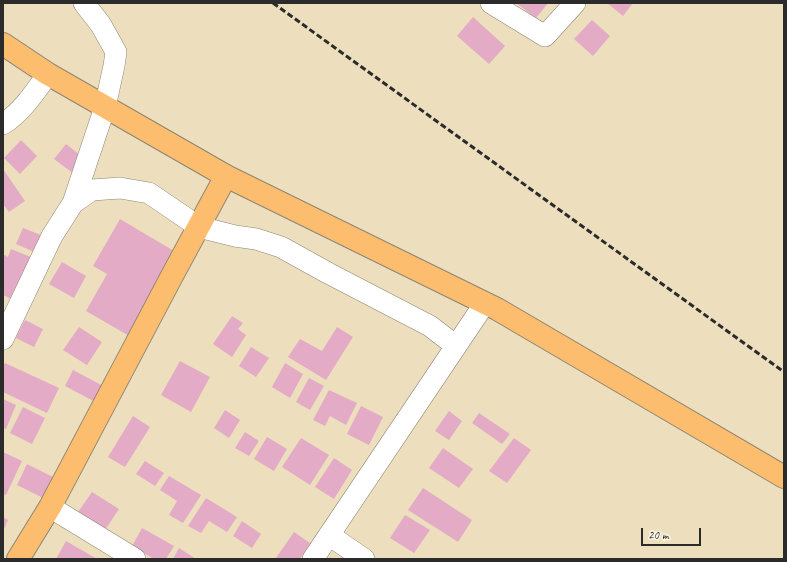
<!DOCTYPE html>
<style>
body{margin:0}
#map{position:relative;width:787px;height:562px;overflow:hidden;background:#eddfbd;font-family:Caveat,sans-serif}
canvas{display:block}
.frame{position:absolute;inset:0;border:4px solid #2b2b2b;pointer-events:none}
.scale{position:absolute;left:641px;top:528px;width:60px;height:18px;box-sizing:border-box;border:2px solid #2b2b2b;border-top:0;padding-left:5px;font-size:12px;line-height:14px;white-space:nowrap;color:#2b2b2b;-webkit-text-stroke:3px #fcf5e5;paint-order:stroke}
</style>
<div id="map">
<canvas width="787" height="562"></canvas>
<div class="frame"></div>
<div class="scale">20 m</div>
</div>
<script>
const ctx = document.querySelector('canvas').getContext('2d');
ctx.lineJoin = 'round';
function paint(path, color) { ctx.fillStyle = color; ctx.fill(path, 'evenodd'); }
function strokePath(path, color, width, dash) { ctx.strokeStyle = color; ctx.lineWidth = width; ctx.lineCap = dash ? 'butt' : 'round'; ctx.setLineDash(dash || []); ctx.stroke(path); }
const building = new Path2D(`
 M516 3H548L536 18Z
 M607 3H633L623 16Z
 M473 17 505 46 489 64 457 36Z
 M592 20 610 36 593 56 574 39Z
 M21 140 37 156 20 174 4 158Z
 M66 144 85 159 74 174 54 159Z
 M3 169 25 201 9 212 3 204Z
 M120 219 179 254 131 337 86 311 107 274 93 266Z
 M23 228 46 237 39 254 16 244Z
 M11 249 36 259 18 302 3 295V254L8 257Z
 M62 262 86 276 74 298 49 284Z
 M232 316 243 323 238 329 246 335 232 357 213 344Z
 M25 320 43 329 34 347 16 338Z
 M79 327 102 342 87 365 63 350Z
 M337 327 353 337 326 380 288 357 300 339 322 351Z
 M251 347 269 358 256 377 239 366Z
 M180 361 210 377 191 412 161 395Z
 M5 363 59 388 47 413 3 392V367Z
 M285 363 303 374 290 398 272 387Z
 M73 370 107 388 99 404 65 386Z
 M309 378 324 386 310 410 296 402Z
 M329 390 357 403 346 425 330 416 325 426 313 420Z
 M3 399 16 405 6 429 3 428Z
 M361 406 383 417 369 445 347 434Z
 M23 407 45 418 32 444 10 433Z
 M225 410 240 420 229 438 214 428Z
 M449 411 462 421 449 440 435 431Z
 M479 413 510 434 502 444 472 423Z
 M133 416 150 427 125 467 108 457Z
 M245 432 259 441 249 456 235 448Z
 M267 437 287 449 274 471 254 459Z
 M301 438 329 455 310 485 282 467Z
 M514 438 531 450 507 483 489 471Z
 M443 448 473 469 459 488 429 468Z
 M3 452 22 461 6 495 3 494Z
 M334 458 352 470 334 499 315 487Z
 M145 461 164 473 155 486 136 474Z
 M27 464 59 480 49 501 17 485Z
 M169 476 201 495 183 523 169 515 177 501 160 490Z
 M423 488 472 520 458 542 408 510Z
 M92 492 119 509 105 530 78 512Z
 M206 498 237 517 227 532 209 521 201 533 188 526Z
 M405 515 430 530 414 553 390 538Z
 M3 517 8 520 3 531Z
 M242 521 261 534 252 548 233 536Z
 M142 528 174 546 166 559H154L132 546Z
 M294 532 310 543 300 559H277L276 558Z
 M66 541 97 559H56Z
 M179 548 196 559H173Z`);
const minor = new Path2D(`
 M491 3 545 36 575 3
 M3 124C22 112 35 92 48 74
 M73 203 105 107 114 66 116 52 101 25 84 3
 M3 339 52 236 73 203 92 190 120 188 149 193 199 227 235 236 256 239 281 247 328 273 430 326 456 346
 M50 507 135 559
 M329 535 364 559
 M313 559 485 303`);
const major = new Path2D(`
 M3 44 48 74 226 176 497 309 784 477
 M18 559 50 507 173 274 226 176`);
const rail = new Path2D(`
 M273 3 784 372`);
paint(building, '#e3abc5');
strokePath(minor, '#8c8574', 22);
strokePath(major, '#8c8574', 24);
strokePath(minor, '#fff', 21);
strokePath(major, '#fcbd6f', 22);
strokePath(rail, '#2b2b2b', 3, [6, 3]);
</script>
